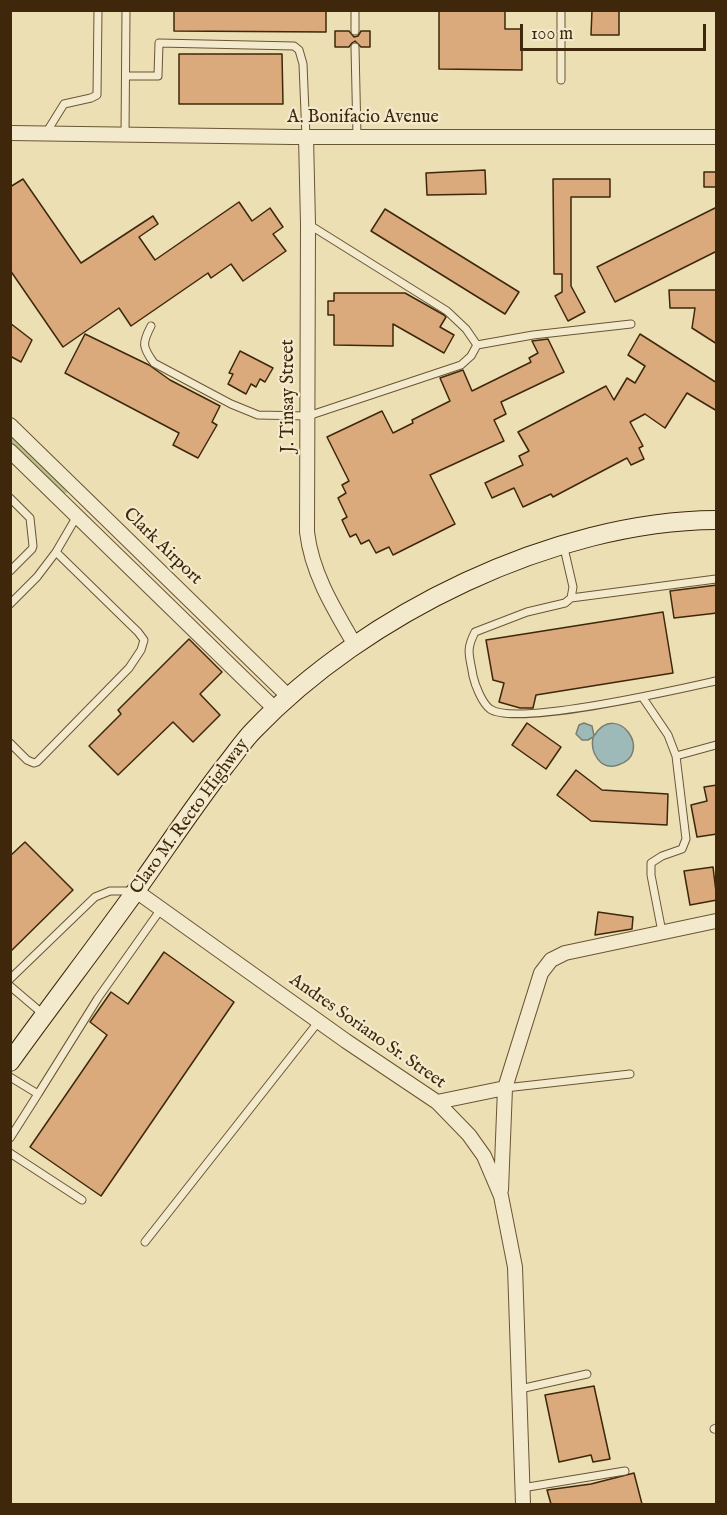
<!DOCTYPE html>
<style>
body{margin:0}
#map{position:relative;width:727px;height:1515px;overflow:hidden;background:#ecdfb4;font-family:"IM FELL English",serif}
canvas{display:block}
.frame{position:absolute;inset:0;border:12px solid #3e270a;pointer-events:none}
.scale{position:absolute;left:520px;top:24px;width:186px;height:27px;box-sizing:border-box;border:3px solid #3e270a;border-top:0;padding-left:8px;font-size:18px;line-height:21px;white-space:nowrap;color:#3e270a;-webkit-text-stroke:4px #f3eace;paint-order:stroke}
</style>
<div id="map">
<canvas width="727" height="1515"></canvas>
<div class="frame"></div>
<div class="scale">100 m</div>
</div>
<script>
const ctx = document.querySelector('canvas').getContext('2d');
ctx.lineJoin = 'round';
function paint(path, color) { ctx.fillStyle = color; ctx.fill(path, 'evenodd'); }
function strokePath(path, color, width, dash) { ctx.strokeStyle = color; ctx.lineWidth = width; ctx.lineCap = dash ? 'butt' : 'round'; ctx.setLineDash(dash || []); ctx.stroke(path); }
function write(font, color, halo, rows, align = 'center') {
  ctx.font = font + ' "IM FELL English",serif'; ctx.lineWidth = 4.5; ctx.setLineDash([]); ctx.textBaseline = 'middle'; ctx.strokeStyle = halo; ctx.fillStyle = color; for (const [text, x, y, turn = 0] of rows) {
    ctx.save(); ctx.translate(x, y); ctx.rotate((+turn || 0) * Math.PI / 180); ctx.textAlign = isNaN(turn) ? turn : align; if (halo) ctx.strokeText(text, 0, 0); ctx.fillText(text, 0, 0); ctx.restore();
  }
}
const green = new Path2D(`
 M10 434 65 488 67 493H61L11 443Z`);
const water = new Path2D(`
 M584 723 592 726 594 736C617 699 655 754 618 765 600 771 590 752 593 737L588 740H582L576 734 579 725Z`);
const building = new Path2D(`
 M174 10H326V32L174 31Z
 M505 10V29H522V70L439 69V11Z
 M592 10H619V35H591Z
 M335 31H349L354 37 358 36 361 31H370V47H361L355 41 352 43 349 47H335Z
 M179 54H282L283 104H179Z
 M485 170 486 194 427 195 426 173Z
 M704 172H717V187H704Z
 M23 179 81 263 153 216 158 224 139 237 155 260 239 202 252 221 270 208 283 227 273 234 286 251 243 281 231 264 211 278 208 273 131 326 119 308 63 347 10 270V187Z
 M553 179H610V197H571V286L585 312 568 321 555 296 562 292V274H554Z
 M717 207V251L615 302 597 267Z
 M385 209 519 292 505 314 371 231Z
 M669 290H717V344L692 328 695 308H670Z
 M334 293H405L444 315 446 317 440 327 454 335 444 353 393 324V346L334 345V315H328V301H334Z
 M10 323 32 340 21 362 10 356Z
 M85 334 149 365 170 380 220 406 212 422 217 425 198 458 173 445 179 433 65 373Z
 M640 334 717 383V411L687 393 665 428 645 414 630 422 643 446 639 448 644 459 631 465 627 458 553 497 551 494 523 507 514 488 492 498 485 483 523 465 519 456 529 451 518 432 606 386 614 400 627 378 635 383 645 366 628 355Z
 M548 339 564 372 501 402 506 414 494 420 504 441 430 475 455 524 393 555 389 547 376 553 369 540 361 544 356 534 350 537 342 520 347 517 338 498 346 493 342 485 349 481 327 437 382 411 393 433 413 423 412 420 450 401 440 378 463 370 472 391 531 362 529 358 538 353 532 341Z
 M240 351 273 368 265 382 260 379 256 387 251 384 246 394 228 384 233 374 229 373Z
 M717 585V613L674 618 670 591Z
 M663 612 673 673 536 695 533 708H520L499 702 504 683 493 680 486 640Z
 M189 639 222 672 200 694 220 715 193 742 173 722 118 775 89 746 121 714 118 710Z
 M527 723 561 747 546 769 512 745Z
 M576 770 602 790 668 794 667 825 591 821 557 795Z
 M717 785V834L697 837 691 805 707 801 704 787Z
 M25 842 73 890 10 952V856Z
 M713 867 717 900 690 905 684 871Z
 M598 912 633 917 632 929 595 935Z
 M164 952 234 1002 101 1196 30 1147 107 1035 90 1022 111 992 128 1004Z
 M594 1386 610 1459 593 1462 591 1455 559 1462 545 1395Z
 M634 1473 642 1504H551L547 1490 591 1484Z`);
const service = new Path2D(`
 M355 10V31
 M561 10V80
 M355 47 357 136
 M126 76H158L159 43 294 46 299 50 303 64 306 137
 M46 133 64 104 91 98 97 95 98 10
 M125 136 126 10
 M308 224 447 311 466 329 477 345
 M151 326C142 343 142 347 154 363L231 404 258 415 308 416 461 365 471 356 477 345 533 335 631 324
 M10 498 30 518 33 546 32 549 10 571
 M564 548 573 587 571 598 565 603 527 612 475 632C465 651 470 656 473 676 475 685 482 703 490 709 516 727 680 689 716 681
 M571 598 716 579
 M10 604 37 577 56 552 77 516
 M643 698 668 735 676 756 716 745
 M10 743 27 760 34 763 37 762 129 668 141 650 144 640 138 632 56 552
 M662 932 651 875V863L662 856 682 849 686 839 676 756
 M10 979 95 897 110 891H133
 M10 986 43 1014
 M10 1077 38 1094 98 998 161 909
 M505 1088 630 1074
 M10 1138 38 1094
 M10 1153 82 1200
 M145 1242 319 1021
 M520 1389 587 1374
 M714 1429 716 1428
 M522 1488 625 1471`);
const minor = new Path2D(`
 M10 133 293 137H716
 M306 137 308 224 307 532C312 574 334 609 355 645
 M10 425 288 696
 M10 451 275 709
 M136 891 346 1041 437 1102 469 1135 484 1156 501 1196 515 1267 523 1504
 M437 1102 505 1088
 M501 1190 505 1088 541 973 551 960 565 953 716 921`);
const secondary = new Path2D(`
 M10 1062C51 1005 94 949 135 892 165 850 193 807 225 766 235 754 243 741 254 730 365 614 554 521 716 520`);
const streetNames = [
 ["A. Bonifacio Avenue",363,118],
 ["J. Tinsay Street",289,396,-90],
 ["Clark Airport",162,547,44],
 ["Claro M. Recto Highway",190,817,-54],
 ["Andres Soriano Sr. Street",367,1032,35]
];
paint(green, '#b7c28d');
paint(water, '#9ebab8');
strokePath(water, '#787f72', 1.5);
paint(building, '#daa97c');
strokePath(building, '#3e270a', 1.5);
strokePath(service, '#6a5534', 9);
strokePath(minor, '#6a5534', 16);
strokePath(secondary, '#3e270a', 20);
strokePath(service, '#f3eace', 7);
strokePath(minor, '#f3eace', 14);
strokePath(secondary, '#f3eace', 18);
write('18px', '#3e270a', '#f3eace', streetNames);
</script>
